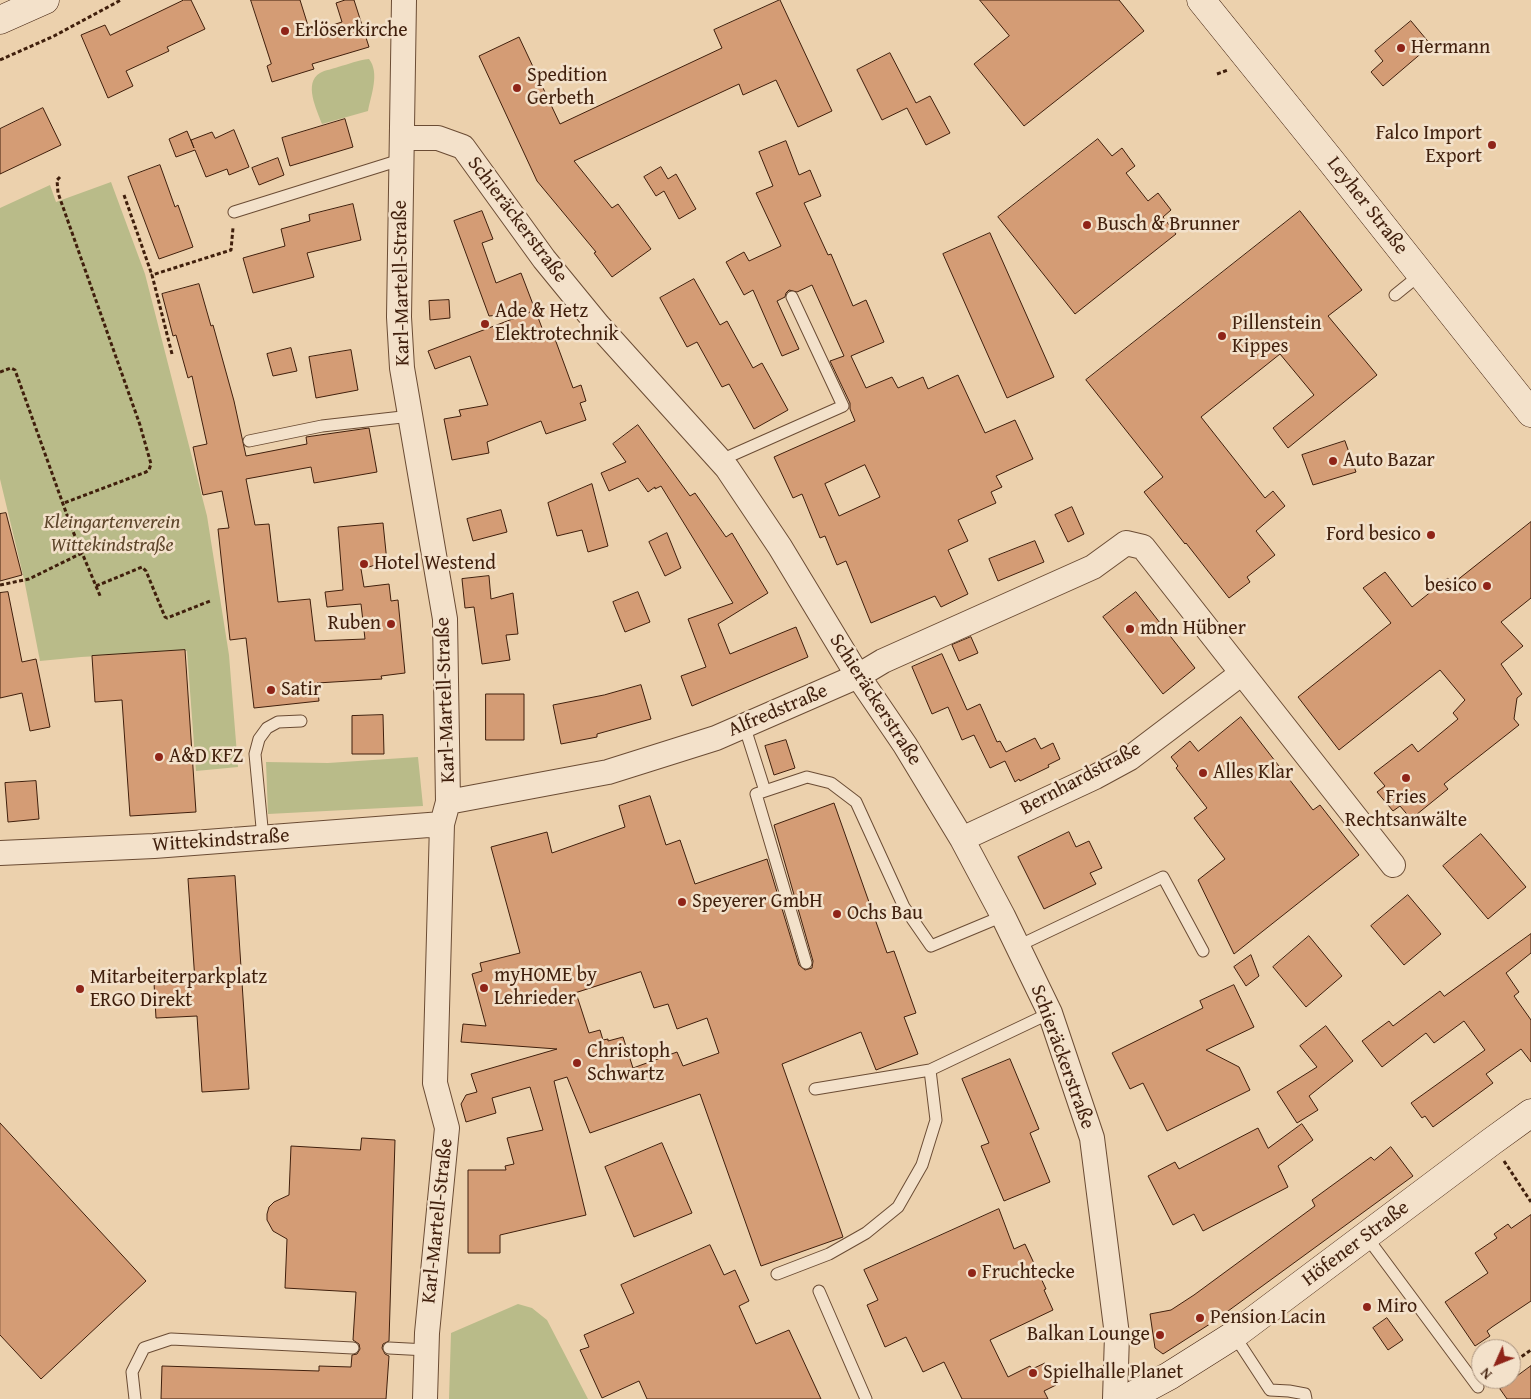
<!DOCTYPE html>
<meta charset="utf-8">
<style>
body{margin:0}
#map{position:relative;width:1531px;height:1399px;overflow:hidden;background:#ecd1ad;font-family:"Gentium Book Plus",serif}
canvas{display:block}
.north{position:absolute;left:1471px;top:1339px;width:50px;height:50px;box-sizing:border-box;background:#f3e1ca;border:1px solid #ab937e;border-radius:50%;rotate:226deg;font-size:14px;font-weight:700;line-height:20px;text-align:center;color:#401f0c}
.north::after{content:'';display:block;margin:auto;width:18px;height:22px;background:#8f2418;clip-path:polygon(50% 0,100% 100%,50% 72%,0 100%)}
</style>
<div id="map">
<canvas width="1531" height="1399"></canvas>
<div class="north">N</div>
</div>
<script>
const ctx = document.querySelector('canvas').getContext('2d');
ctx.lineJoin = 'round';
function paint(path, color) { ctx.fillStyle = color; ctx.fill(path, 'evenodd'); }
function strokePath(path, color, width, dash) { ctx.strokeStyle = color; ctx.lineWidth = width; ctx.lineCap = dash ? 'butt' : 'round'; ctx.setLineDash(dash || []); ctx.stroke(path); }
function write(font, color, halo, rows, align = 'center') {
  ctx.font = font + ' "Gentium Book Plus",serif'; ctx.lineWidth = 5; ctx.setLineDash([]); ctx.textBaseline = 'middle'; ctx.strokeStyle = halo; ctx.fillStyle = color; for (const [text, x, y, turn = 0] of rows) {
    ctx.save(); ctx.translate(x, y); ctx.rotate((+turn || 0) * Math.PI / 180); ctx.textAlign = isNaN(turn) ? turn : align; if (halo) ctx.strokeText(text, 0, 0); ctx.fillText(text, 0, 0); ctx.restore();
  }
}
const green = new Path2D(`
 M369 59C380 73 371 95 368 111L322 124C317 110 303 83 320 73 325 70 333 69 338 67 349 64 358 60 369 59Z
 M111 182 145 274 207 516 229 655 238 767 196 771 187 651 81 657 40 661 24 579 0 479V208L50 185 56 202Z
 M418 757 423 806 268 814 266 762 328 763Z
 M518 1304 532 1308 547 1320 588 1399H449L451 1333Z`);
const building = new Path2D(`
 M184 0H191L205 29 167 47 169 51 126 71 133 86 108 98 81 35 105 25 110 35Z
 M251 0H300L310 32 342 22 336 3 345 0H354L369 47 312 64 314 69 272 82 267 66 271 64Z
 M780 0 832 111 798 127 776 80 743 95 739 84 574 161 612 208 618 204 651 249 612 277 594 253 596 252 537 181 479 56 519 37 560 124 722 48 714 30Z
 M980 0H1119L1144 31 1024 126 974 64 1009 36Z
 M1411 21 1431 45 1383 86 1371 72 1383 61 1375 51Z
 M890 53 916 103 930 96 950 133 926 145 907 108 882 120 857 70Z
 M43 108 61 145 0 174V129Z
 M345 119 353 147 290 166 282 138Z
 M234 130 249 167 229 175 227 169 206 177 195 150 176 157 169 139 187 131 194 148 191 140 212 132 215 138Z
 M1098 139 1112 156 1122 148 1135 166 1126 173 1148 201 1158 193 1171 210 1163 217 1176 234 1075 314 998 217Z
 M786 141 799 175 810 170 821 196 804 203 828 255 831 254 853 306 866 300 884 342 851 356 866 388 892 377 898 388 923 377 928 389 958 375 985 433 1015 420 1033 459 996 476 1002 487 991 492 996 503 958 520 968 541 948 550 968 594 941 607 935 596 871 623 846 561 837 565 825 536 820 538 802 494 793 498 774 457 855 421 850 409V403L830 361 844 356 812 285 797 292 789 290 786 293 785 297 777 301 799 349 782 356 753 290 744 295 726 262 744 252 749 261 781 246 756 193 773 186 759 152ZM865 465 880 497 839 516 825 484Z
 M278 158 284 175 259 185 252 168Z
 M160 165 175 207 178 205 193 247 159 259 128 177Z
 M661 167 668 179 676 174 696 209 679 219 664 191 656 196 644 177Z
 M353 204 361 240 307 253 314 277 253 293 243 258 285 246 281 229 310 221 309 215Z
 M482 211 493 239 482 243 496 283 521 273 547 341 555 339 573 388 581 385 586 401 580 403 586 420 546 434 541 421 487 442 489 453 452 460 444 419 461 416 459 410 488 405 470 356 435 369 428 351 531 312 489 316 454 221Z
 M1300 211 1362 290 1328 316 1377 375 1288 448 1273 428 1314 395 1280 354 1201 417 1265 498 1273 491 1285 506 1256 531 1275 555 1247 577 1250 582 1229 598 1186 543 1185 544 1144 492 1163 477 1086 380Z
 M990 233 1054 377 1007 398 943 254Z
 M694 279 720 325 727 321 753 368 762 363 788 410 754 429 729 384 722 387 697 342 687 347 660 298Z
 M199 284 211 326 213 325 234 401 246 456 307 444 306 437 369 428 377 472 314 483 311 467 246 479 255 525 269 524 278 602 310 599 315 641 365 639 361 604 327 607 325 592 343 590 338 527 383 523 387 562 361 569 364 587 389 584 391 601 398 600 405 673 381 676 382 679 317 683 319 701 254 708 246 638 230 640 218 529 229 528 222 491 203 495 193 447 207 444 192 376 188 378 176 335 173 336 162 294Z
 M449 300 450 318 430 320 429 301Z
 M291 348 297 371 273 376 267 354Z
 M351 350 358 390 316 398 309 357Z
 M638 425 690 496 695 493 726 537 732 533 768 593 718 624 730 654 796 627 808 657 692 706 681 676 706 667 688 619 733 603 661 486 655 489V487L648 492 638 478 609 491 601 473 626 462 613 444Z
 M1345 441 1356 472 1313 485 1302 455Z
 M592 484 608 546 588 552 582 530 557 536 548 503Z
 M1072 507 1084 534 1068 542 1055 515Z
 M501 510 507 532 473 541 467 519Z
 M6 513 22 575 0 581V514Z
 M1531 522V598L1501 622 1523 646 1501 664 1522 694 1517 698 1514 719 1519 725 1444 784 1448 789 1411 819 1400 806 1393 811 1377 792 1385 786 1374 773 1412 744 1418 752 1458 719 1453 713 1465 700 1440 670 1339 750 1298 697 1391 623 1363 588 1385 572 1412 607 1448 578 1453 583Z
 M667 533 681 568 665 576 649 542Z
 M1035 541 1044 562 998 581 989 559Z
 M489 576 491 599 513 593 518 634 506 635 510 660 482 664 474 607 465 608 462 579Z
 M8 592 22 662 36 659 50 727 30 731 22 693 0 698V593Z
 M638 592 650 622 625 632 613 602Z
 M1136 592 1195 668 1163 694 1103 617Z
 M971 637 978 653 959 661 952 645Z
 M185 650 196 812 130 816 122 700 95 702 92 656Z
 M942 654 967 710 980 704 997 742 1000 741 1006 752 1035 738 1041 749 1053 743 1060 759 1048 765 1049 767 1020 781 1019 779 1015 782 1005 761 990 768 974 735 962 740 948 707 932 714 912 667Z
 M641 685 651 719 597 734V737L561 744 553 705 604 695Z
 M486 694H524V740H486Z
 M383 715 384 754H352V716Z
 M1241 717 1313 810 1320 805 1359 855 1234 954 1198 880 1225 859 1194 818 1207 808 1176 768 1178 766 1171 757 1190 741 1198 751Z
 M786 740 795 768 774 775 765 746Z
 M36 781 39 819 8 822 5 783Z
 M650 796 666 845 680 840 695 884 767 859 799 965 805 970 812 968 813 961 774 825 834 803 887 953 894 951 916 1013 904 1017 918 1054 876 1070 861 1032 782 1064 843 1237 761 1266 700 1094 590 1133 567 1077 554 1081 586 1215 500 1235V1253H468V1170H506L505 1166 514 1164 507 1138 543 1130 530 1087 492 1098 496 1113 466 1122 461 1104 466 1095 477 1092 471 1074 557 1049 461 1042 463 1024 486 1026 472 974 482 971 480 963 520 953 491 847 547 832 552 853 625 827 619 806ZM641 972 654 1008 668 1004 677 1029 707 1018 719 1053 683 1066 677 1052 633 1068 623 1037 608 1041V1039L603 1040 600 1030 589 1033 576 993Z
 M1069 832 1076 847 1089 841 1102 868 1090 873 1096 884 1044 909 1018 857Z
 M1481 834 1526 887 1488 919 1443 866Z
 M235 876 249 1089 202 1092 197 1016 156 1018 154 983 195 981 188 879Z
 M1408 895 1441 934 1404 965 1371 926Z
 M1531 934V953L1506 973 1519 992 1514 996 1531 1020V1062L1521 1049 1486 1074 1493 1083 1433 1127 1425 1116 1422 1118 1411 1103 1485 1050 1464 1021 1434 1043 1426 1033 1382 1067 1362 1041 1389 1021 1393 1026 1440 991 1444 996Z
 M1309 936 1342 976 1306 1007 1273 967Z
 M1251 955 1259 976 1246 986 1234 967Z
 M1234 985 1254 1027 1206 1050 1239 1067 1250 1090 1167 1131 1143 1083 1130 1089 1112 1053 1203 1008 1200 1001Z
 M1326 1026 1353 1061 1309 1096 1318 1110 1297 1123 1277 1092 1317 1067 1300 1046Z
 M1010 1059 1039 1129 1030 1133 1050 1182 1004 1201 981 1146 989 1143 962 1079Z
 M0 1123 146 1281 41 1379 0 1335Z
 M1302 1124 1313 1140 1278 1166 1288 1187 1203 1231 1194 1214 1173 1225 1148 1176 1175 1162 1179 1169 1258 1128 1268 1148Z
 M362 1138 395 1140 389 1341 383 1344 382 1348 385 1354 389 1356 386 1399H161L162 1366 319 1371V1366L351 1367 352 1355 357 1354 360 1349 359 1344 353 1340 356 1292 285 1288 287 1239 273 1231 267 1220V1214L269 1207 274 1202 289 1195 291 1146 360 1150Z
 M662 1143 692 1213 634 1237 605 1167Z
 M1391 1147 1413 1176 1213 1322 1163 1354 1155 1348 1150 1314 1171 1310 1194 1295 1315 1206 1312 1200 1371 1157 1374 1160Z
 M999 1209 1014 1249 1025 1244 1046 1289 1044 1290 1053 1310 990 1340 1008 1377 1030 1366 1032 1369 1045 1363 1056 1385 1044 1391 1048 1399H962L944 1362 923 1372 906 1337 885 1347 867 1305 878 1300 864 1270Z
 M1531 1215V1301L1492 1327 1487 1331 1490 1336 1475 1346 1445 1302 1488 1273 1475 1253 1497 1238 1494 1234 1508 1224 1511 1228Z
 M710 1245 724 1275 735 1270 749 1301 739 1306 756 1344 789 1330 821 1399H647L639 1381 602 1398 580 1350 589 1347 584 1335 634 1313 621 1285Z
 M1387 1318 1403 1340 1388 1350 1373 1328Z
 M1531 1366V1399H1507L1500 1389Z`);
const path = new Path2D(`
 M0 60 54 36 121 0
 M1217 74 1228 70
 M60 177 57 180 58 193 140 425 151 464 149 470 146 472 64 503
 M124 195 152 275
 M172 354 152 275 231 250 233 228
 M0 372 11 368 15 370 72 529 101 598
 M0 585 29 579 82 553
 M96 586 142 567 146 571 165 617 167 618 210 601
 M1504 1161 1531 1202
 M1511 1364 1531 1350`);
const lane = new Path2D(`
 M234 212 400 160
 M1395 295 1421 274
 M249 441 322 426 411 416
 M721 460 843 406 792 297
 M744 725 765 791
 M263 838 255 754 259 739 267 728 278 722 301 721
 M1018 946 1163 877 1203 951
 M806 963 756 794 807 777 831 783 856 802 904 907 931 946 1003 916
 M815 1089 930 1070
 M1366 1236 1478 1387
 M777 1274 829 1254 866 1233 898 1207 922 1165 936 1120 930 1070 1050 1013
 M819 1291 866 1399
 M1234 1335 1270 1390 1289 1391 1305 1394 1306 1399
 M389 1348 427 1350
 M135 1399 132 1372 144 1348 171 1339 353 1348`);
const street = new Path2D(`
 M404 0 399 317 402 368 445 619 448 802 442 824 435 1083 447 1128 427 1333 425 1399
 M402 138H438L463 147 544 259 598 325 727 468 780 547 858 676 905 745 962 839 1003 916 1050 1013 1092 1138 1117 1335 1115 1399
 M448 802 608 772 716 738 858 676 883 661 1093 567 1126 543 1143 547 1393 865
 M962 839 1095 777 1130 758 1242 673
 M0 853 154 846 442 824`);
const secondary = new Path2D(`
 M1201 0 1331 161 1531 413
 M0 20 45 0
 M1126 1399 1169 1376 1234 1335 1491 1142 1531 1113`);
const markers = [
 [285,31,5,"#8f2418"],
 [1401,48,5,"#8f2418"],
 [517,88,5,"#8f2418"],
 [1492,145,5,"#8f2418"],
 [1087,225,5,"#8f2418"],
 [485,324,5,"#8f2418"],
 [1222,336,5,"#8f2418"],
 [1333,461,5,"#8f2418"],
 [1431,535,5,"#8f2418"],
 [364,564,5,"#8f2418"],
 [1487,586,5,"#8f2418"],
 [391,624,5,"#8f2418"],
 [1130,629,5,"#8f2418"],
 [271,690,5,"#8f2418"],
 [159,757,5,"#8f2418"],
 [1203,773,5,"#8f2418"],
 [1406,778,5,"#8f2418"],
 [682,902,5,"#8f2418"],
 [837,914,5,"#8f2418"],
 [484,988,5,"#8f2418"],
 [80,989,5,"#8f2418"],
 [577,1063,5,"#8f2418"],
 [972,1273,5,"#8f2418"],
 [1367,1307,5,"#8f2418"],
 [1200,1318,5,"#8f2418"],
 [1160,1335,5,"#8f2418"],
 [1033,1373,5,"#8f2418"]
];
const poiNames = [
 ["Erlöserkirche",295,31],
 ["Hermann",1411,48],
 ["Spedition",527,76],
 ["Gerbeth",527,99],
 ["Falco Import",1482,134,"right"],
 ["Export",1482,157,"right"],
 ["Busch & Brunner",1097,225],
 ["Ade & Hetz",495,312],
 ["Elektrotechnik",495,335],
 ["Pillenstein",1232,324],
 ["Kippes",1232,347],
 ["Auto Bazar",1343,461],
 ["Ford besico",1421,535,"right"],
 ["Hotel Westend",374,564],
 ["besico",1477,586,"right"],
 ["Ruben",381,624,"right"],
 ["mdn Hübner",1140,629],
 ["Satir",281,690],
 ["A&D KFZ",169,757],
 ["Alles Klar",1213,773],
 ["Fries",1406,798,"center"],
 ["Rechtsanwälte",1406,821,"center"],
 ["Speyerer GmbH",692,902],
 ["Ochs Bau",847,914],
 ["myHOME by",494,976],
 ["Lehrieder",494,999],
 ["Mitarbeiterparkplatz",90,978],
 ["ERGO Direkt",90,1001],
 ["Christoph",587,1052],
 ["Schwartz",587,1075],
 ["Fruchtecke",982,1273],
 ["Miro",1377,1307],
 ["Pension Lacin",1210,1318],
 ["Balkan Lounge",1150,1335,"right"],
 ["Spielhalle Planet",1043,1373]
];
const streetNames = [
 ["Leyher Straße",1367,206,52],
 ["Schieräckerstraße",517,220,53],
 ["Karl-Martell-Straße",402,283,-91],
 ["Karl-Martell-Straße",446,700,-92],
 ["Schieräckerstraße",875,700,57],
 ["Alfredstraße",778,711,-23],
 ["Bernhardstraße",1081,779,-28],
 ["Wittekindstraße",221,841,-4],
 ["Schieräckerstraße",1062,1057,70],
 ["Karl-Martell-Straße",438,1221,-84],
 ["Höfener Straße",1356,1244,-37]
];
const parkNames = [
 ["Kleingartenverein",112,523],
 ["Wittekindstraße",112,546]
];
paint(green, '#b9bb89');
paint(building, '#d49c75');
strokePath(building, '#401f0c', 1);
strokePath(lane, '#6b4c34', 13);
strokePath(street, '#6b4c34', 26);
strokePath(secondary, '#401f0c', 29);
strokePath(path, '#401f0c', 3, [4, 2.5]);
strokePath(lane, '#f3e1ca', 11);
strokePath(street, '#f3e1ca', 24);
strokePath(secondary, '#f3e1ca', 28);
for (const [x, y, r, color] of markers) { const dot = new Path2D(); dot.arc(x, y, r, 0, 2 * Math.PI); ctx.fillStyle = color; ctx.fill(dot); strokePath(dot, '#f3e1ca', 2); }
write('20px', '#401f0c', '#f3e1ca', poiNames, 'left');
write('20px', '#401f0c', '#f3e1ca', streetNames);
write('italic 20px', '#5e462b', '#f3e1ca', parkNames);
</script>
